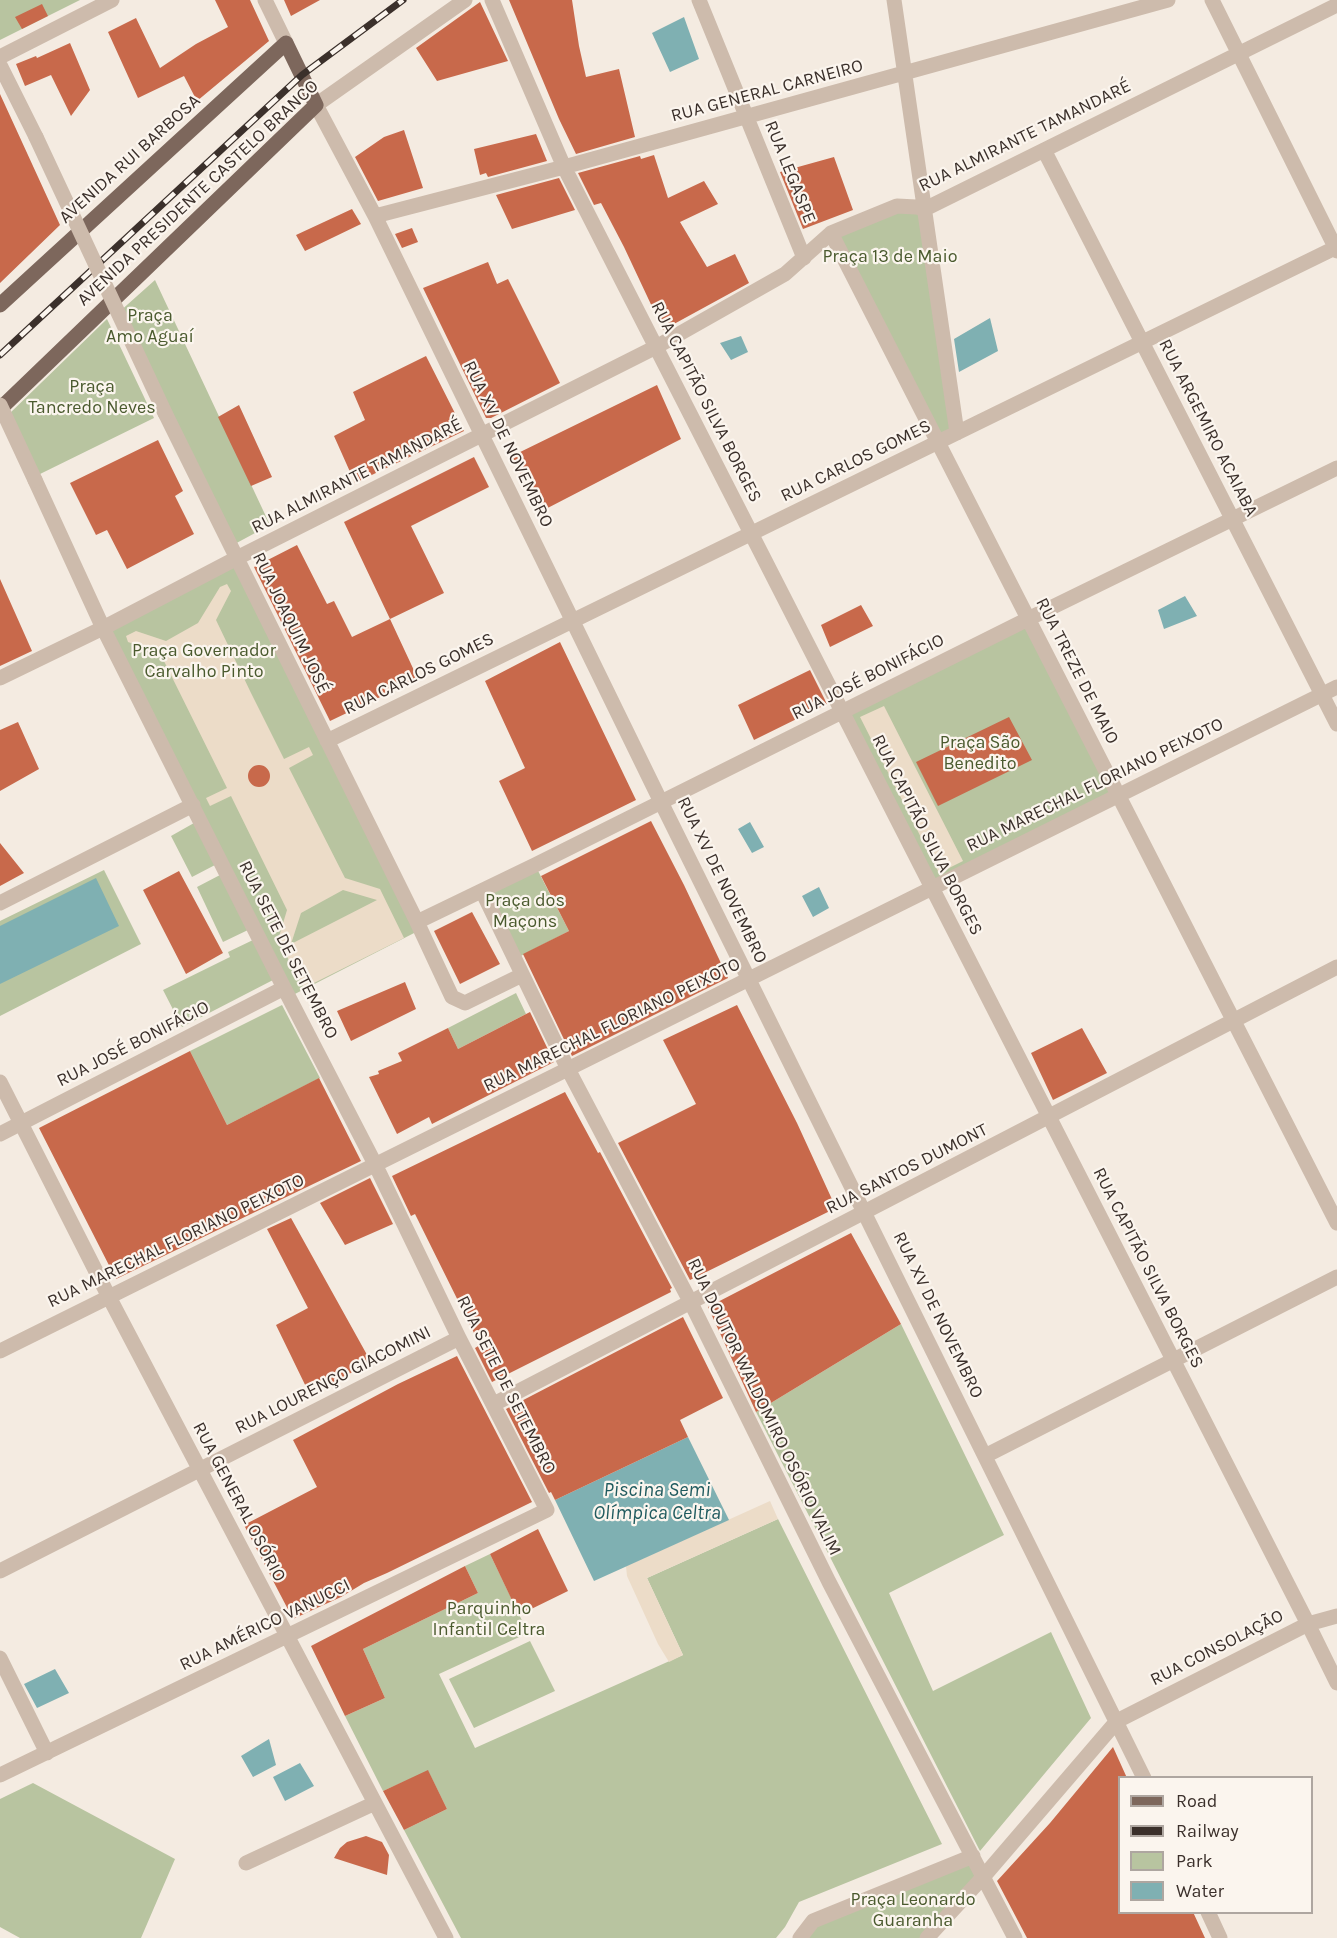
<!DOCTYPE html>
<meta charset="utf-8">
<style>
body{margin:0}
#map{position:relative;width:1337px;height:1938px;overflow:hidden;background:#f4ebe1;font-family:Karla,sans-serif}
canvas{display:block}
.legend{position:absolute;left:1118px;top:1776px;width:195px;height:138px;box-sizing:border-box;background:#fbf5ee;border:2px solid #aea6a0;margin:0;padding:8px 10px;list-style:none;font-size:18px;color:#3b302b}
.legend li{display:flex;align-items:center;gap:12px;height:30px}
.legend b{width:30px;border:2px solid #aea6a0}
</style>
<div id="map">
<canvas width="1337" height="1938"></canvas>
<ul class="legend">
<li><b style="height:8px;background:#7d675c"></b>Road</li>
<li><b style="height:8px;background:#3b302b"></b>Railway</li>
<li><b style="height:16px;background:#b8c4a0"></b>Park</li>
<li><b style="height:16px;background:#7fb0b2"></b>Water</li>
</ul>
</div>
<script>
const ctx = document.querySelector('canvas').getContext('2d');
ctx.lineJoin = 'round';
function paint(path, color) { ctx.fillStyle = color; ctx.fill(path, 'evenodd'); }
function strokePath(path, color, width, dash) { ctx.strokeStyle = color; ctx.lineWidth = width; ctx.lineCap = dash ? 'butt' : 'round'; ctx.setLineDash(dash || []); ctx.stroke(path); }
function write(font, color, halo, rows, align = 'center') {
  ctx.font = font + ' Karla,sans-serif'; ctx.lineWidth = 4.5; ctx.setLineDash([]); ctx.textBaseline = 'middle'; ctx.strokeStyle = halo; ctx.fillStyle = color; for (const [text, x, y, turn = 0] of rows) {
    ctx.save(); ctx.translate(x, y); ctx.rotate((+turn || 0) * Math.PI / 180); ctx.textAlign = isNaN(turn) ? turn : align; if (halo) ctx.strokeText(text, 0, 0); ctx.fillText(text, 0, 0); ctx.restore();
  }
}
const green = new Path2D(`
 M0 0H80L0 40Z
 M897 206 925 209 957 433 938 442 831 233Z
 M155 280 270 525 231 546 118 313Z
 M107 319 154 418 38 475 9 414Z
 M237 558 420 930 289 997 103 628Z
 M1028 619 1118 795 932 888 842 711Z
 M194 823 215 865 192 877 171 836Z
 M535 865 569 931 515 959 482 891Z
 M104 870 141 944 0 1016V921Z
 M220 875 248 930 223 942 197 887Z
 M253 940 273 980 182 1027 163 990 230 957 228 952Z
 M516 993 526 1014 458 1049 448 1028Z
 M282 1005 320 1078 227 1125 190 1051Z
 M901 1324 1004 1535 889 1593 933 1691 1051 1632 1091 1718 980 1851 756 1412Z
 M778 1519 942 1844 799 1902 785 1927 776 1938H461L404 1830 447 1809 428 1771 383 1791 345 1716 385 1698 363 1649 478 1593 465 1566 490 1554 528 1633 439 1674 475 1748 683 1655 647 1578Z
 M530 1641 555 1691 474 1728 449 1679Z
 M33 1783 175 1859 141 1938H20L0 1927V1799Z
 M973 1856 984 1876 927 1938H800L813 1921Z`);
const plaza = new Path2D(`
 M227 584 231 591 216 620 251 693 284 759 309 747 313 755 289 768 345 878 380 889 404 938 304 988 278 940 287 910 231 796 210 806 206 798 227 788 160 653 128 642 126 636 136 631 166 641 198 623 220 587ZM343 890 377 900 291 944 301 913Z
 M884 706 963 861 939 873 860 717Z
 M770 1501 778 1519 647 1578 683 1655 669 1662 658 1644 627 1576 626 1566Z`);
const water = new Path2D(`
 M684 17 699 59 670 72 652 33Z
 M990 318 998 351 959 372 954 339Z
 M741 336 748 352 731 360 720 343Z
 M1185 596 1197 616 1164 629 1158 610Z
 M750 822 764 847 752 853 738 829Z
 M96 878 119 926 0 984V926Z
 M819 887 829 908 813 917 802 896Z
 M688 1437 729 1520 594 1581 555 1500Z
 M55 1669 69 1693 37 1708 24 1684Z
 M269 1739 276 1765 253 1777 241 1756Z
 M300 1763 314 1786 285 1801 273 1777Z`);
const building = new Path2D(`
 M215 0H250L269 41 197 101 184 76 138 98 108 32 136 18 160 68 196 44 228 27Z
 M284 0H320L291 16Z
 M509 0H572L579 46 586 77 619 69 635 137 576 154 559 119Z
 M480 2 508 61 437 81 416 48Z
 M42 4 48 16 22 29 15 17Z
 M70 43 90 90 71 116 51 75 25 86 16 64 36 56 37 58Z
 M0 94 60 225 0 283Z
 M404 130 423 188 378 201 355 157 384 137Z
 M536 134 547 161 488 177 486 173 480 175 474 149Z
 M654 155 668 198 704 181 718 204 680 222 707 267 735 254 749 283 663 330 624 247 601 203 594 205 578 173 640 156 641 159Z
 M834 157 853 210 803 229 780 172Z
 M559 178 575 210 512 229 496 195Z
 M352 209 361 224 305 251 296 235Z
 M412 228 418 242 402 248 395 234Z
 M488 262 497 284 508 279 560 383 491 418H486L423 288Z
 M426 356 464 431 355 483 334 436 365 420 353 392Z
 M657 385 681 439 538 513 512 456Z
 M239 405 272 477 251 486 218 417Z
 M158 440 183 491 175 496 194 534 127 569 107 530 96 535 70 483Z
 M474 457 489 487 411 526 444 593 390 619 344 522Z
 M297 545 327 604 334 601 352 637 390 619 418 679 330 721 254 567Z
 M0 579 32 651 0 666Z
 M861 605 873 626 830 647 821 625Z
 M560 642 636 800 532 851 499 781 525 768 485 681Z
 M810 670 827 704 754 740 738 705Z
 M1009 717 1032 760 938 806 916 762Z
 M18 722 39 769 0 791V730Z
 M248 776a11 11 0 1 1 22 0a11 11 0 1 1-22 0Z
 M651 821 684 885 728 978 572 1056 523 954 569 931 541 876Z
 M0 843 24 873 0 886Z
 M179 871 223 953 186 974 143 890Z
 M472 912 500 964 460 984 434 931Z
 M405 982 416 1009 351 1041 337 1011Z
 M737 1005 797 1123 836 1208 690 1280 618 1143 696 1104 663 1040Z
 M530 1012 554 1062 432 1124 429 1117 397 1134 369 1077 379 1074 378 1071 402 1061 398 1053 448 1028 458 1049Z
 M1082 1028 1107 1073 1053 1100 1031 1053Z
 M190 1051 227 1125 319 1078 361 1161 116 1279 39 1128Z
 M565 1092 598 1153 600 1152 672 1288 670 1289 671 1292 492 1382 475 1348 480 1345 415 1214 411 1216 392 1176Z
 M370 1178 393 1224 345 1245 320 1203Z
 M291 1218 371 1362 310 1395 276 1325 308 1308 267 1229Z
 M851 1233 901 1324 756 1412 708 1307Z
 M683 1317 723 1398 680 1420 688 1437 555 1500 551 1492 549 1493 506 1409Z
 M457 1356 532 1502 387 1573 364 1583 341 1597 293 1619 244 1525 317 1487 293 1440 398 1384Z
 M538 1529 568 1591 519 1615 490 1554Z
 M465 1566 478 1593 363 1649 385 1698 345 1716 311 1646Z
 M1113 1747 1127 1778H1119V1912H1193L1205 1938H1027L997 1881 1050 1823Z
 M428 1770 447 1809 404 1830 383 1791Z
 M366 1836 382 1842 389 1855 387 1875 334 1858 340 1848 347 1842Z`);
const minor = new Path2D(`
 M265 0 286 43
 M465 0 316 105 375 216 661 802 1144 1778
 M492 0 564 167 1308 1624 1337 1683
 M699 0 804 258
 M894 0 957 433
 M1212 0 1337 251
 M0 57 112 0
 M0 65 36 137
 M1044 150 1337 724
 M375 216 564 167 1168 0
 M831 233 1337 1223
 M165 413 417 922 452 997 465 1003 522 975
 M0 678 103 628 237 558 656 347 785 274 831 233 897 206 916 207 925 209 1337 5
 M327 741 1337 247
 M482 891 568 1069 691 1303 829 1582 1015 1938
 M0 903 193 805
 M417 922 535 865 1028 619 1337 468
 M0 1082 109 1297 446 1938
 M0 1134 284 988
 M0 1351 1337 687
 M494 1404 1337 967
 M985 1456 1337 1277
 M0 1571 459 1338
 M0 1658 47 1753
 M0 1775 547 1510 459 1338 375 1164 284 988 103 628 35 480
 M246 1863 375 1803
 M1208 1912 1220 1938
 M800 1938 813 1921 973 1856
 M927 1938 984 1876 1117 1721 1308 1624 1337 1616`);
const major = new Path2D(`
 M0 305 286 43 316 105 0 409`);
const rail = new Path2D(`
 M0 355 302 75 403 0`);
const minorBridge = new Path2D(`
 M36 137 165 413
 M0 405 35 480`);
const streetNames = [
 ["RUA GENERAL CARNEIRO",767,91,-15],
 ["RUA ALMIRANTE TAMANDARÉ",1025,136,-26],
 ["AVENIDA RUI BARBOSA",130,159,-42],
 ["RUA LEGASPE",790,172,68],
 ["AVENIDA PRESIDENTE CASTELO BRANCO",198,193,-43],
 ["RUA CAPITÃO SILVA BORGES",706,402,63],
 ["RUA ARGEMIRO ACAIABA",1208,428,63],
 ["RUA XV DE NOVEMBRO",508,444,64],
 ["RUA CARLOS GOMES",856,461,-26],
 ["RUA ALMIRANTE TAMANDARÉ",357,476,-27],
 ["RUA JOAQUIM JOSÉ",291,623,64],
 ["RUA TREZE DE MAIO",1077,671,63],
 ["RUA CARLOS GOMES",419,674,-26],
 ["RUA JOSÉ BONIFÁCIO",868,677,-27],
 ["RUA MARECHAL FLORIANO PEIXOTO",1095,785,-26],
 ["RUA CAPITÃO SILVA BORGES",927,835,63],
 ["RUA XV DE NOVEMBRO",722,880,64],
 ["RUA SETE DE SETEMBRO",288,950,63],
 ["RUA MARECHAL FLORIANO PEIXOTO",612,1025,-26],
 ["RUA JOSÉ BONIFÁCIO",133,1044,-27],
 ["RUA SANTOS DUMONT",907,1169,-27],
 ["RUA MARECHAL FLORIANO PEIXOTO",176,1241,-26],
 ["RUA CAPITÃO SILVA BORGES",1148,1268,63],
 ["RUA XV DE NOVEMBRO",938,1315,64],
 ["RUA LOURENÇO GIACOMINI",333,1380,-27],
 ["RUA SETE DE SETEMBRO",506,1385,63],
 ["RUA DOUTOR WALDOMIRO OSÓRIO VALIM",764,1407,64],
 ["RUA GENERAL OSÓRIO",239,1502,62],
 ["RUA AMÉRICO VANUCCI",265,1625,-26],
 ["RUA CONSOLAÇÃO",1217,1648,-27]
];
const parkNames = [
 ["Praça 13 de Maio",890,257],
 ["Praça",150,316],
 ["Amo Aguaí",150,337],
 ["Praça",92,387],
 ["Tancredo Neves",92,408],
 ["Praça Governador",204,651],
 ["Carvalho Pinto",204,672],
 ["Praça São",980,743],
 ["Benedito",980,764],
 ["Praça dos",525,901],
 ["Maçons",525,922],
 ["Parquinho",489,1609],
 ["Infantil Celtra",489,1630],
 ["Praça Leonardo",913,1900],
 ["Guaranha",913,1921]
];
const waterNames = [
 ["Piscina Semi",657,1490],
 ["Olímpica Celtra",657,1513]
];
paint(green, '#b8c4a0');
paint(plaza, '#ecdcc8');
paint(water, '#7fb0b2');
paint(building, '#c8694b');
strokePath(minor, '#cdbbac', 15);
strokePath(major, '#7d675c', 15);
strokePath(rail, '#3b302b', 7);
strokePath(rail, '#fbf5ee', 4.5, [14]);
strokePath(minorBridge, '#cdbbac', 15);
write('18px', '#3b302b', '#fbf5ee', streetNames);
write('18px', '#4a5a2e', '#fbf5ee', parkNames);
write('italic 20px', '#1f5a5e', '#fbf5ee', waterNames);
</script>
